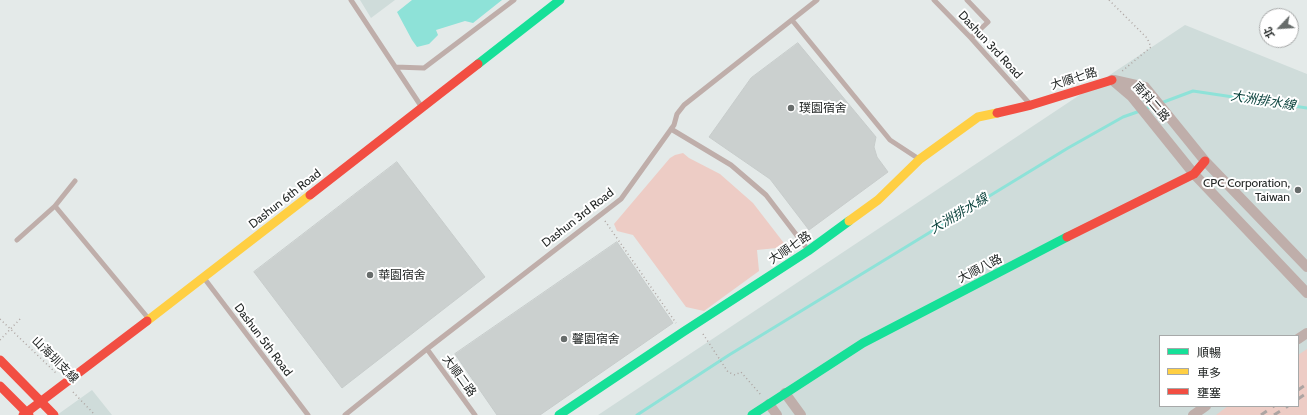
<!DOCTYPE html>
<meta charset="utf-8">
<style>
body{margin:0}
#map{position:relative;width:1307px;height:415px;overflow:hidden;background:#e4eae9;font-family:Cabin,"Noto Sans TC",sans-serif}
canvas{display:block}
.legend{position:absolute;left:1159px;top:335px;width:140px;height:72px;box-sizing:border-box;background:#fff;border:1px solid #a7a9a9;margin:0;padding:5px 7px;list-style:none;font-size:12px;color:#242827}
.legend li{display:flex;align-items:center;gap:8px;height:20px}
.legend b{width:20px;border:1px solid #a7a9a9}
.north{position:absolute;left:1259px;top:8px;width:40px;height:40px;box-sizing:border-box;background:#fff;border:1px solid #a7a9a9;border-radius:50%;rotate:245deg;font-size:11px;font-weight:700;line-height:16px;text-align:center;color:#242827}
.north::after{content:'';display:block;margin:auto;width:14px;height:18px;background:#676c6b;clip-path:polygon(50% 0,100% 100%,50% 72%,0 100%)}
</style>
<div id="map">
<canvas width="1307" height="415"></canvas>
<ul class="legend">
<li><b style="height:5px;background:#16e098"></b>順暢</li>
<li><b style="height:5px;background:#ffcf43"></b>車多</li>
<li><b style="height:5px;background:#f24e42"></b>壅塞</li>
</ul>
<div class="north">北</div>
</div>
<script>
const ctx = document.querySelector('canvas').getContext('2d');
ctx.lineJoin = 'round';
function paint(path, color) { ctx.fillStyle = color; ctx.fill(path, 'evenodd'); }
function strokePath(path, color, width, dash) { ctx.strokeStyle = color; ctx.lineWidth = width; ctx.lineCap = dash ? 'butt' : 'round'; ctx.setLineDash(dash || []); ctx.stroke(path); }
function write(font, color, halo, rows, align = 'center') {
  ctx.font = font + ' Cabin,"Noto Sans TC",sans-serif'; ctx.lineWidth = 4; ctx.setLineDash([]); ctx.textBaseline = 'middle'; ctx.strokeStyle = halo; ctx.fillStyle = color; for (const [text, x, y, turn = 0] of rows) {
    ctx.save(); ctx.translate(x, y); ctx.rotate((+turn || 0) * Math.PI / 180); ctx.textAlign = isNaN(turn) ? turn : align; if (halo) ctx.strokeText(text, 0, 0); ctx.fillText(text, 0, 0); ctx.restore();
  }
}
const built = new Path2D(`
 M360 0H395L371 18Z
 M1185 25 1307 74V415H598ZM1160 336H1298V406H1160Z
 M92 390 112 415H57Z`);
const green = new Path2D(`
 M683 153 689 158 720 174 753 203 787 247 757 250 759 271 704 311 686 307 633 235 617 231 614 224 670 158 675 155Z
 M1307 349V415H1216L1228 406H1298V355Z`);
const water = new Path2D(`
 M412 0H502L473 23 465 21 436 30 438 35 429 44 417 47 412 40 397 12Z`);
const stream = new Path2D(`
 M1145 109 1193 91 1307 108
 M637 415 729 355 1068 148 1123 117 1140 111`);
const building = new Path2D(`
 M798 43 876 137 874 147 877 157 888 172 809 230 770 179 709 137 751 78Z
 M397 162 485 277 342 388 254 272Z
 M617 242 673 323 540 415H497L455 354Z`);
const path = new Path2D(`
 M1109 0 1147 38 1151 47 1121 72
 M605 221 676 323
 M0 319 57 374
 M703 334 728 372 735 375 741 372 761 395
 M73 392 95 415`);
const lane = new Path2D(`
 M351 0 421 106
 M934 0 971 38 1029 103
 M967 0 988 22 971 38
 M792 20 890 140 919 159
 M395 67 424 68 514 0
 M671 129 731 165 766 195 808 250
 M55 206 148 318
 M17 240 55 206 75 181
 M204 278 308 415
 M427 349 475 415
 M345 415 427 349 621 199 674 125 677 114 684 105 817 0`);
const street = new Path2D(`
 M1112 80 1132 97 1194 174 1307 293
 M1114 80 1145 87 1205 161 1307 267
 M1298 339 1307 333
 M785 393 801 415
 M769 404 777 415
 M1193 415 1206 406`);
const fast = new Path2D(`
 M478 64 560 0
 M559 415 683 332 808 251 849 221
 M752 415 863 343 1067 237`);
const slow = new Path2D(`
 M849 221 878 200 920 159 978 117 997 113
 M147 321 310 195`);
const jam = new Path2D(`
 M997 113 1031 105 1112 80
 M310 195 478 64
 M1067 237 1194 174 1205 161
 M0 360 54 415
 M0 386 29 415
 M23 415 147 321`);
const rail = new Path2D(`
 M1298 390 1307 384
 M1298 399 1307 393
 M1261 415 1274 406
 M1274 415 1288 406`);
const pathBridge = new Path2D(`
 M0 340 21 318`);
const markers = [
 [791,108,4,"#676c6b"],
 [1298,190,4,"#676c6b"],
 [370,275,4,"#676c6b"],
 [564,339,4,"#676c6b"]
];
const streetNames = [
 ["Dashun 3rd Road",990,45,47],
 ["大順七路",1074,79,-17],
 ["南科二路",1151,102,49],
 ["Dashun 6th Road",285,199,-38],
 ["Dashun 3rd Road",578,218,-38],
 ["大順七路",790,248,-34],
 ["大順八路",980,269,-27],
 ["Dashun 5th Road",263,340,53],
 ["山海圳支線",55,360,45],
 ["大順二路",459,376,54]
];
const poiNames = [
 ["璞園宿舍",799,108],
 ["CPC Corporation,",1290,183,"right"],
 ["Taiwan",1290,197,"right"],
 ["華園宿舍",378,275],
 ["馨園宿舍",572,339]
];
const waterNames = [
 ["大洲排水線",1263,101,9],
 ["大洲排水線",959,214,-31]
];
paint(built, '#cfdcda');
paint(green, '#edccc5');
paint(water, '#8ee2d8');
strokePath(stream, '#8ee2d8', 3);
paint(building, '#cbd0cf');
strokePath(building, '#c7cccb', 1);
strokePath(path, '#aea5a2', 1.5, [1, 3]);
strokePath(lane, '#bfaeaa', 5);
strokePath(street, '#bfaeaa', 10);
strokePath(fast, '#16e098', 9);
strokePath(slow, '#ffcf43', 9);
strokePath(jam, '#f24e42', 9);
strokePath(rail, '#ada5a3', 3, [7, 7]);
strokePath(pathBridge, '#aea5a2', 1.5, [1, 3]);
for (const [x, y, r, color] of markers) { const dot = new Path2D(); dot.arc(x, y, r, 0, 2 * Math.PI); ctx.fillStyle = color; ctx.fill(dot); strokePath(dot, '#fff', 1.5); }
write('12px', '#242827', '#fff', streetNames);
write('12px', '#242827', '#fff', poiNames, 'left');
write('italic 13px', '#0d443e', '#fff', waterNames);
</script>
